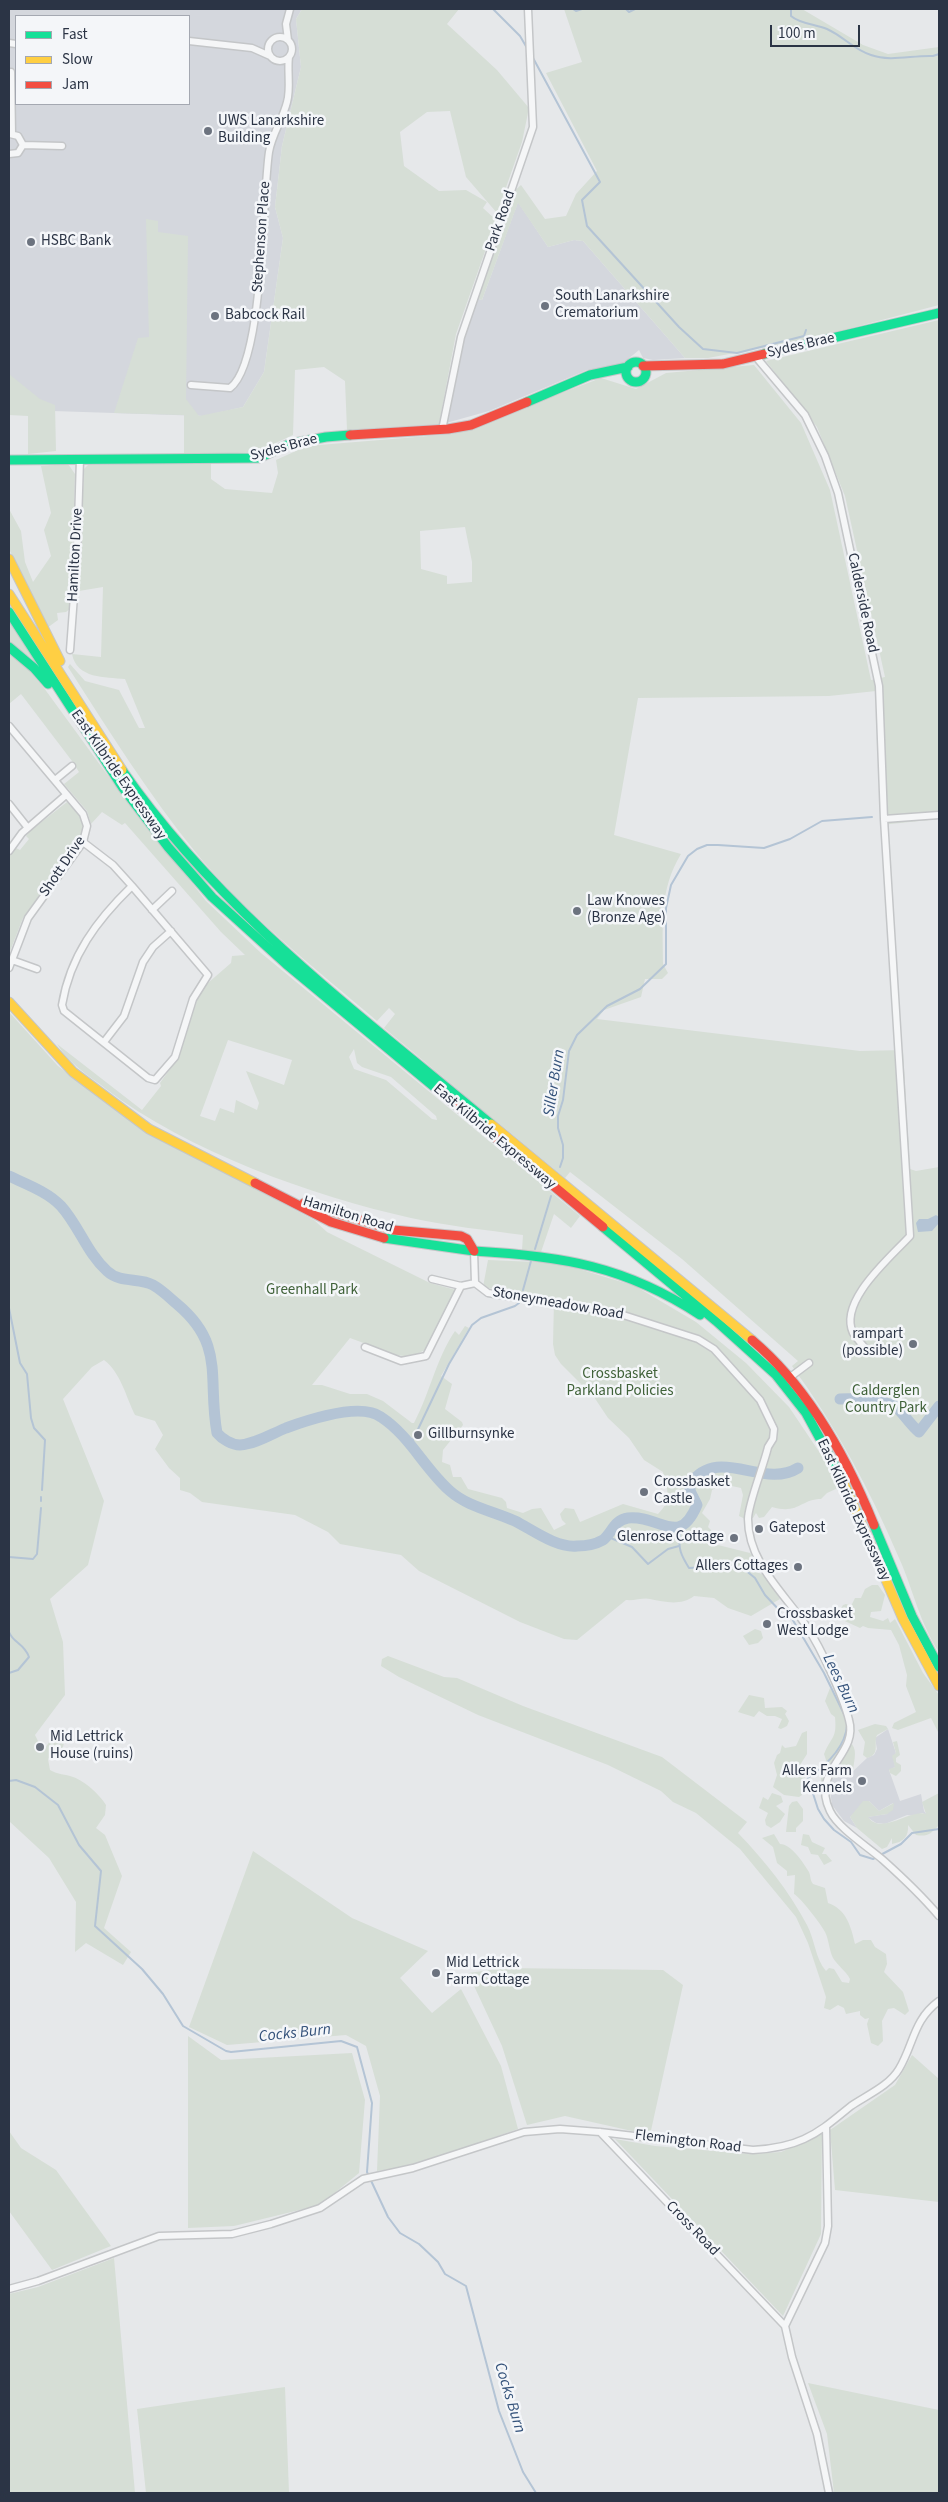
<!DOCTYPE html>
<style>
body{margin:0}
#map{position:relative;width:948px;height:2502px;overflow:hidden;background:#e6e8ea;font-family:"Source Sans 3",sans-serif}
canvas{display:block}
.frame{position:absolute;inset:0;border:10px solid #2b3445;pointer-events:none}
.legend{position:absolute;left:15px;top:15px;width:175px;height:90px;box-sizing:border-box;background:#f4f6f9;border:1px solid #a4a8b1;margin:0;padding:6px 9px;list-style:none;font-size:15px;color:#2b3445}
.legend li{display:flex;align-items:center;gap:10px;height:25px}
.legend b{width:25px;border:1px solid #a4a8b1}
.scale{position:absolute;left:770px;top:25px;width:90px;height:22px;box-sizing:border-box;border:2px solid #2b3445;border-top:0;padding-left:6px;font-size:15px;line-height:18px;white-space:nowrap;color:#2b3445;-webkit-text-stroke:4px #f4f6f9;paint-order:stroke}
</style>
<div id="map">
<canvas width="948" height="2502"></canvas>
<div class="frame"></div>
<ul class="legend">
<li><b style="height:6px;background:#16e098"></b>Fast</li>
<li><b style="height:6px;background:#ffcf43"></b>Slow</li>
<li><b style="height:6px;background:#f24e42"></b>Jam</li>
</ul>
<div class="scale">100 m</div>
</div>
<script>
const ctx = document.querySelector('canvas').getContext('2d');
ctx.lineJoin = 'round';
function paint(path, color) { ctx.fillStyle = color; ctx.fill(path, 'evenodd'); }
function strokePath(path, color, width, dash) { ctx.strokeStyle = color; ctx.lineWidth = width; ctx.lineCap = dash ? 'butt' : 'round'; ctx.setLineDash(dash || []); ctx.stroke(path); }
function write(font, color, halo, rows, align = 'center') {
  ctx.font = font + ' "Source Sans 3",sans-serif'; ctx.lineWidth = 5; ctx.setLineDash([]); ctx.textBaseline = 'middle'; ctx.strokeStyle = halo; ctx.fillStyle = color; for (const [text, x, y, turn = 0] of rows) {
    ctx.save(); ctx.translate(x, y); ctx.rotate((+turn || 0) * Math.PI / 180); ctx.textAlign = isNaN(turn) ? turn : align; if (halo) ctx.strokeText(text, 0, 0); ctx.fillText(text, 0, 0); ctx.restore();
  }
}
const built = new Path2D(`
 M9 9H302L296 19 301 67 282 146 275 207 283 238 264 372 243 407 204 416 53 411 9 388ZM16 16H189V104H16Z
 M518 202 548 247 574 240 583 241 685 358 653 360 643 358 639 350 622 364 587 370 489 411 446 423 464 340 476 298 482 300Z
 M888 1729 896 1753 894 1756 895 1767 889 1770 900 1801 921 1794 924 1811 927 1815 922 1813 914 1816 907 1815 885 1824 876 1823 867 1817 887 1814 893 1803 879 1811 869 1801 850 1817 857 1828 844 1821 832 1805 829 1782 834 1778 849 1775 867 1758 874 1755 877 1749 875 1738Z`);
const green = new Path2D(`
 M302 9H459L447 24 497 70 529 108 522 142 497 213 466 177 450 111 427 112 400 132 404 166 439 191 466 190 487 202 483 208 496 220 456 334 439 424 347 430 345 381 324 367 295 370 293 435 256 452 184 456V415L114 413 138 338 149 337 146 219 158 221V232L188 236 186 399 199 416 243 407 264 372 283 238 275 207 282 146 301 67 296 19Z
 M564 9H802L863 45 888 54 939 47V305L813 338 708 358H685L583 241 574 240 548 247 518 203 482 300 476 298 512 193 521 185 545 219 566 216 576 194 597 171 546 73 582 62Z
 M939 320V819L881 825 876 691 829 696 638 698 614 835 681 854C659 890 663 924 663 964L668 973 662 979H645L641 997 604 1010 597 1019 860 1051 903 1050 910 1169 916 1171 939 1167V1652C920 1624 913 1589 899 1558 870 1490 836 1426 792 1366L798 1361 682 1259 570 1172 565 1178 384 1028 395 1014 389 1008 377 1021C315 968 249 917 197 854 149 795 109 731 68 667L70 664 85 681 119 690 139 728H145L125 679C105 677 77 679 72 654L101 657 103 587 79 591 84 469 88 465 211 462V479L225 489 272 493 278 473 276 460 307 446 453 434 601 378 636 389 666 373 754 365 801 423 830 490 871 680 885 677 845 496 817 427 766 361ZM465 527 472 562V582L447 584V576L421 569 420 531Z
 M9 374 40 399 55 405 56 451 28 454V416L9 415Z
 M68 464 75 474 71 608 66 612 57 613 58 620 47 628 9 549V509L21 531 25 562 33 582 51 556 44 530 51 513 41 466Z
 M9 620 36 662 9 642Z
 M9 652 28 669 44 688 106 773 206 901 261 953 580 1216 571 1228 554 1214 541 1252 522 1250 523 1235C486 1230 447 1226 411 1218 312 1196 187 1151 106 1089 88 1075 69 1064 57 1044L142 1110 161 1086 160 1083 177 1059 201 989 231 963 232 956 245 955 221 932 125 823 122 825 102 812 91 824 87 811 64 784 79 772 72 761 21 694 9 704ZM228 1040 292 1060 284 1085 246 1071 259 1103 257 1110 236 1100 234 1113 220 1108 215 1121 200 1116ZM354 1049 357 1063 362 1067 391 1077 436 1116 437 1120 432 1119 386 1080 354 1069 349 1057Z
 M67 802C79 815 87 820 81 839L23 918 9 954V857L16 848 20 850 29 839 26 836 30 831Z
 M9 1012 58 1066 140 1128 314 1220 327 1232 430 1283 456 1290 425 1350 411 1357 396 1355 350 1338 312 1385H322L350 1394H367L383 1401 412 1423H414C430 1393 436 1359 455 1331L459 1335 465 1326 469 1328 441 1376 452 1384 445 1409 462 1422 463 1425 443 1450 442 1462 450 1465 453 1477H461L468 1489 502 1498 506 1502 507 1508 523 1513 532 1509 541 1508 554 1530 566 1524 562 1520 560 1514 565 1508 574 1509 580 1522 623 1504 658 1514C673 1499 667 1491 663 1472L644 1460 629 1438 608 1418 594 1397 561 1364 555 1355 553 1344 554 1300 483 1287 488 1260 559 1263 635 1286 696 1322 746 1363 789 1407 836 1477 838 1488 827 1493 821 1499C801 1499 798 1515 772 1507L764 1517 759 1518 756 1513 753 1518 745 1519 739 1516 743 1495 741 1488 727 1485 717 1487 712 1490 710 1499 702 1513 710 1521 708 1527 711 1530 710 1543 750 1553 756 1561 757 1572 766 1576 780 1599 751 1616 728 1608 714 1598 694 1596C681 1606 665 1602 650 1599 644 1597 635 1601 626 1600L577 1640 564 1639 520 1622 419 1571 401 1555 340 1544 328 1532 295 1515 202 1502 190 1493 180 1490V1478L169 1468 155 1449 163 1435 155 1421 135 1415C126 1397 121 1373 104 1360L92 1367 63 1399 104 1501 88 1565 50 1599 63 1642 65 1695 35 1735 43 1751 52 1738 64 1743 61 1754 53 1753 48 1759 50 1770C58 1775 65 1774 73 1777 85 1781 100 1795 106 1805L105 1815 96 1828 105 1835 122 1876 104 1928 131 1952 123 1965 86 1943 75 1952 76 1902 49 1858 9 1821Z
 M872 1585H878L885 1595 881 1611 871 1612 870 1617 883 1621 888 1618 890 1623 895 1619 923 1673 939 1695V1734L931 1718 898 1730 892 1728 894 1723 916 1712 906 1686 907 1675 899 1645 891 1630 868 1628 863 1626 860 1628 836 1617 843 1605 846 1604 851 1606 855 1598H861L865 1589Z
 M755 1629 761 1631 763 1638 758 1643 749 1645 743 1636Z
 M388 1656 444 1677 457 1678 523 1706 662 1757 747 1822 738 1833C765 1861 789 1891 807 1925 815 1940 815 1958 826 1971L829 1968 834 1969 842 1982 849 1983 850 1979C846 1971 837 1965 833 1958 829 1950 829 1940 825 1932 821 1924 800 1897 794 1894L795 1875 787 1876V1871L777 1863 773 1847 762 1838 774 1834 780 1844C791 1844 803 1862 809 1872 811 1877 810 1880 813 1884L825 1888 828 1903C846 1909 851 1926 855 1944L863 1940H871L875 1947 886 1954 887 1964 884 1972 903 1992 909 2011 905 2015 894 2008 888 2009 882 2021 883 2041 878 2046 871 2043 867 2024 869 2018 865 2019 860 2015V2011L846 2014 844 2008 838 2005 830 2010 824 2008 826 1997 808 1943 796 1917 740 1849 696 1813 673 1802 661 1791 608 1765 478 1715 399 1677 381 1666 382 1659Z
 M830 1688C849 1718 850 1717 841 1751L843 1754 852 1744C858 1752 853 1763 853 1772L849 1775 834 1778 821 1787V1771L826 1760 824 1754C832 1735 837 1739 835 1717L831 1714 825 1701Z
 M749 1695 764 1698 765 1708 782 1707 787 1711 785 1714 789 1721 787 1726 781 1729 778 1728 782 1719 775 1716H767L759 1711 754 1717 738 1712Z
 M875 1724 886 1726 888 1729 877 1735C873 1744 881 1754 867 1758L863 1755 865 1742 858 1730Z
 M807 1731V1754L800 1765 805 1776 802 1795 799 1797 784 1795 773 1787 777 1775 774 1763 777 1755 780 1753 782 1745 785 1748 796 1746 802 1733Z
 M897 1741 900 1755 896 1758V1762L901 1765V1771L896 1776 890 1773 889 1769 895 1767 892 1756 896 1753 893 1742Z
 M772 1793 781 1796 783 1802 776 1806 785 1814 780 1822 771 1828 766 1825 765 1820 768 1813 759 1808 763 1797 768 1800Z
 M939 1793V1828L938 1826C931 1834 927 1837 916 1835L908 1825C909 1837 903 1842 892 1844V1838L887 1847 882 1849 857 1828 850 1817 863 1801H869L879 1811 894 1803 893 1810 887 1814 868 1817C882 1836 909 1809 926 1814L922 1802Z
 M797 1801 803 1809V1821L796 1828V1832H786L789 1806 792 1802Z
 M803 1834 809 1835 812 1842 825 1848 822 1854H826L832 1861 824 1865 818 1855 811 1854 808 1847 801 1845Z
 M253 1851 352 1918 428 1951 400 1978 432 2013 461 1989 501 2066 518 2129 412 2166 377 2171 380 2096 366 2046 346 2035 227 2045 189 2027Z
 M505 1968 663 1970 683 1985 650 2135 565 2116 527 2125 502 2046 468 1973Z
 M188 2036 221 2060 352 2053 365 2100 359 2173 320 2205 234 2226 188 2228Z
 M912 2055 939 2079V2202L835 2190 830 2130 895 2085Z
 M9 2131 21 2148 56 2170 111 2246 52 2270 9 2211Z
 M822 2134 821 2234 783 2316 615 2139 655 2146 750 2154 781 2152Z
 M114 2258 135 2493H9V2294L38 2287Z
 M808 2383 939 2410V2493H834L827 2434Z
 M285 2387 289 2493H146L137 2409Z`);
const water = new Path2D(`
 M936 1215 939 1217V1223L932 1231 918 1232 916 1223 919 1219H928Z`);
const stream = new Path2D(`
 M493 9 520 36 527 48
 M573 9 576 11 582 9
 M626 9 629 12 635 9
 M768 9H769
 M791 9V16C800 24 815 24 827 29 843 36 854 50 871 55 891 62 912 55 933 56L939 54
 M532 56 600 182 582 200 587 226 679 327 703 349 737 353 804 336 806 330
 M560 1167 563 1158V1145L558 1128V1116L563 1100 569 1051 577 1035 607 1006 640 989 666 964V908L671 885 688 856 697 849 707 845H718L764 848 790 839 822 821 872 817
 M535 1249 551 1196
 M523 1290 531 1261
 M9 1308 20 1363 27 1374 31 1418 34 1428 45 1440 42 1490
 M411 1444 449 1364 472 1325 481 1318 515 1306 519 1303
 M41 1501V1497
 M676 1529 680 1534C678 1549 681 1555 689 1568L729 1566 744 1569 755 1578 765 1595 781 1612
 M606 1536 632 1547 648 1564 668 1549 679 1546
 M9 1557 33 1559 37 1554 41 1508
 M791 1617 824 1673 844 1714
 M9 1632C13 1643 24 1643 29 1657L18 1670 9 1673
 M847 1726C845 1748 825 1766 808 1778L818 1809 824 1819 834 1830 851 1842 860 1855 873 1859 901 1844 912 1833 939 1829
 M9 1781 16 1780 35 1787 58 1805 79 1845 101 1871 95 1926 142 1969 163 1994 183 2026 226 2051 231 2052 341 2041 357 2047 372 2103 367 2172 388 2217 400 2233 419 2244 438 2262 445 2274 466 2286 499 2411 523 2472 536 2493`);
const river = new Path2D(`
 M9 1176C26 1184 48 1192 61 1206 79 1226 87 1253 107 1271 121 1284 139 1277 153 1285 162 1290 170 1298 177 1304 226 1345 207 1378 217 1433 222 1439 232 1445 240 1445 256 1444 271 1434 286 1428 308 1420 360 1402 381 1417 410 1436 424 1468 450 1491 468 1507 493 1511 515 1521 533 1530 556 1548 577 1546 585 1546 596 1544 603 1540 612 1533 614 1520 628 1518 661 1515 679 1548 697 1505L690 1491V1484C719 1444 763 1490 798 1468
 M840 1399C854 1398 882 1400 895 1406 900 1409 911 1426 919 1432L939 1406`);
const street = new Path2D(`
 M268 49a12 12 0 1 1 24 0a12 12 0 1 1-24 0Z
 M288 40 286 24 290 9
 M189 41 252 48 270 56
 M9 43 16 44
 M11 72 12 134
 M23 145 62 146
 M9 154 18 153 23 145 18 136 10 134
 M756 357 805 415 825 456 838 493 879 686 884 819 910 1236C891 1257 838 1301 853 1333 856 1338 861 1343 865 1348
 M191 385 230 388C264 363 262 198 269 152 272 134 283 119 287 102 291 89 287 71 289 57
 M442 430 461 337 533 127 528 9
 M70 650 77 555 80 459
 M9 726 83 814 87 826 83 842 28 918 9 968
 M55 780 72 766
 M9 804 28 828
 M884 819 939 815
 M83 842 113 865 132 886C97 920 70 956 62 1005L64 1011 148 1078 155 1080 175 1057 193 999 208 975 132 886
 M9 851 22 833 66 795
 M152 910 172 891
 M12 960 37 969
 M104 1042 124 1016 143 962 153 947 171 931
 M474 1251 475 1283
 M432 1279 461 1286 475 1283
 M475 1283 488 1293 617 1313 698 1339 714 1349 760 1400 774 1429 773 1439 768 1447C764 1465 748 1504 748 1519 748 1563 785 1594 807 1627 821 1648 843 1696 849 1720 859 1755 810 1770 830 1811 838 1828 868 1847 883 1860 902 1877 922 1896 939 1916
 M365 1347 401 1361 426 1356 461 1286
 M789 1378 809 1363
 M826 2126 828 2226 825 2243 785 2326 792 2357 817 2434 829 2493
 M600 2132 785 2326
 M9 2289 38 2281 159 2236 232 2234 271 2224 320 2208 363 2179 413 2168 524 2132 560 2129 600 2132 753 2150C771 2149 787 2147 804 2139 822 2131 836 2118 851 2106 867 2095 889 2086 899 2069 914 2044 913 2020 939 2001`);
const fast = new Path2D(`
 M764 354 939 313
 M626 372a10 10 0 1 1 20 0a10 10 0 1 1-20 0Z
 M527 402 590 375 628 367
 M9 460 259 458 289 444 326 437 350 435
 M9 612 123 788 168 847 212 897 286 964 450 1100
 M9 647 34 668 48 684
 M122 770C220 912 360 1015 491 1124
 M603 1227 716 1321 776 1375 806 1413 842 1479
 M384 1238 474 1251
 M474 1251C562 1256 625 1266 700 1315
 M874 1525 912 1616 939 1667`);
const slow = new Path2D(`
 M9 559 60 661
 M9 594 122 770
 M9 1002 73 1072 149 1129 255 1183
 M491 1124 752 1340
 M842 1479 903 1619 939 1686`);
const jam = new Path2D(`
 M643 366 723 364 764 354
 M350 435 448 429 471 425 527 402
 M450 1100 603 1227
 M255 1183 331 1222 384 1238
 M304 1203 393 1230 461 1236 467 1239 474 1251
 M752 1340C809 1388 847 1458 874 1525`);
const markers = [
 [208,131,5,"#6c737f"],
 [31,242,5,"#6c737f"],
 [545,306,5,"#6c737f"],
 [215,316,5,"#6c737f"],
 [577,911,5,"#6c737f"],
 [913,1344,5,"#6c737f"],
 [418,1435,5,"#6c737f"],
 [644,1492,5,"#6c737f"],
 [759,1529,5,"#6c737f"],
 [734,1538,5,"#6c737f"],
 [798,1567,5,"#6c737f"],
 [767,1624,5,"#6c737f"],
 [40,1747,5,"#6c737f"],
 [862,1781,5,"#6c737f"],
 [436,1973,5,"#6c737f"]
];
const poiNames = [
 ["UWS Lanarkshire",218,122],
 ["Building",218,139],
 ["HSBC Bank",41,242],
 ["South Lanarkshire",555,297],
 ["Crematorium",555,314],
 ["Babcock Rail",225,316],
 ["Law Knowes",587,902],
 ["(Bronze Age)",587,919],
 ["rampart",903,1335,"right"],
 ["(possible)",903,1352,"right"],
 ["Gillburnsynke",428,1435],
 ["Crossbasket",654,1483],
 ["Castle",654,1500],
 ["Gatepost",769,1529],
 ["Glenrose Cottage",724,1538,"right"],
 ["Allers Cottages",788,1567,"right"],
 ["Crossbasket",777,1615],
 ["West Lodge",777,1632],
 ["Mid Lettrick",50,1738],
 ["House (ruins)",50,1755],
 ["Allers Farm",852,1772,"right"],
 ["Kennels",852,1789,"right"],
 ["Mid Lettrick",446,1964],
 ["Farm Cottage",446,1981]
];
const streetNames = [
 ["Park Road",501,221,-71],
 ["Stephenson Place",262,237,-86],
 ["Sydes Brae",801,346,-13],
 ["Sydes Brae",284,448,-15],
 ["Hamilton Drive",76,555,-87],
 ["Calderside Road",862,603,78],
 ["East Kilbride Expressway",118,775,55],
 ["Shott Drive",63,867,-56],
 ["East Kilbride Expressway",494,1137,40],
 ["Hamilton Road",348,1215,17],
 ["Stoneymeadow Road",558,1304,10],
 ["East Kilbride Expressway",853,1510,65],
 ["Flemington Road",688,2142,7],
 ["Cross Road",692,2229,46]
];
const parkNames = [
 ["Greenhall Park",312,1291],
 ["Crossbasket",620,1375],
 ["Parkland Policies",620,1392],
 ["Calderglen",886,1392],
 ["Country Park",886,1409]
];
const waterNames = [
 ["Siller Burn",555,1083,-81],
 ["Lees Burn",840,1684,64],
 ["Cocks Burn",295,2034,-6],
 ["Cocks Burn",509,2398,73]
];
paint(built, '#d4d7dd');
paint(green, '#d6ded6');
paint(water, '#b4c4d5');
strokePath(stream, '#b4c4d5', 2);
strokePath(river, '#b4c4d5', 11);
strokePath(street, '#c4c6c8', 9);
strokePath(fast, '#c4c6c8', 11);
strokePath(slow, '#c4c6c8', 11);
strokePath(jam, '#c4c6c8', 11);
strokePath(street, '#f5f6f7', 6);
strokePath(fast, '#16e098', 9);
strokePath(slow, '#ffcf43', 9);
strokePath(jam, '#f24e42', 9);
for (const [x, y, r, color] of markers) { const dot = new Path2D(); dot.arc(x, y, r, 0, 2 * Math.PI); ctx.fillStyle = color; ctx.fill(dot); strokePath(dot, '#f4f6f9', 2); }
write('15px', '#2b3445', '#f4f6f9', poiNames, 'left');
write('15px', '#2b3445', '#f4f6f9', streetNames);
write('15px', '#3f6138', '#f4f6f9', parkNames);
write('italic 16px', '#34527a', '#f4f6f9', waterNames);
</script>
